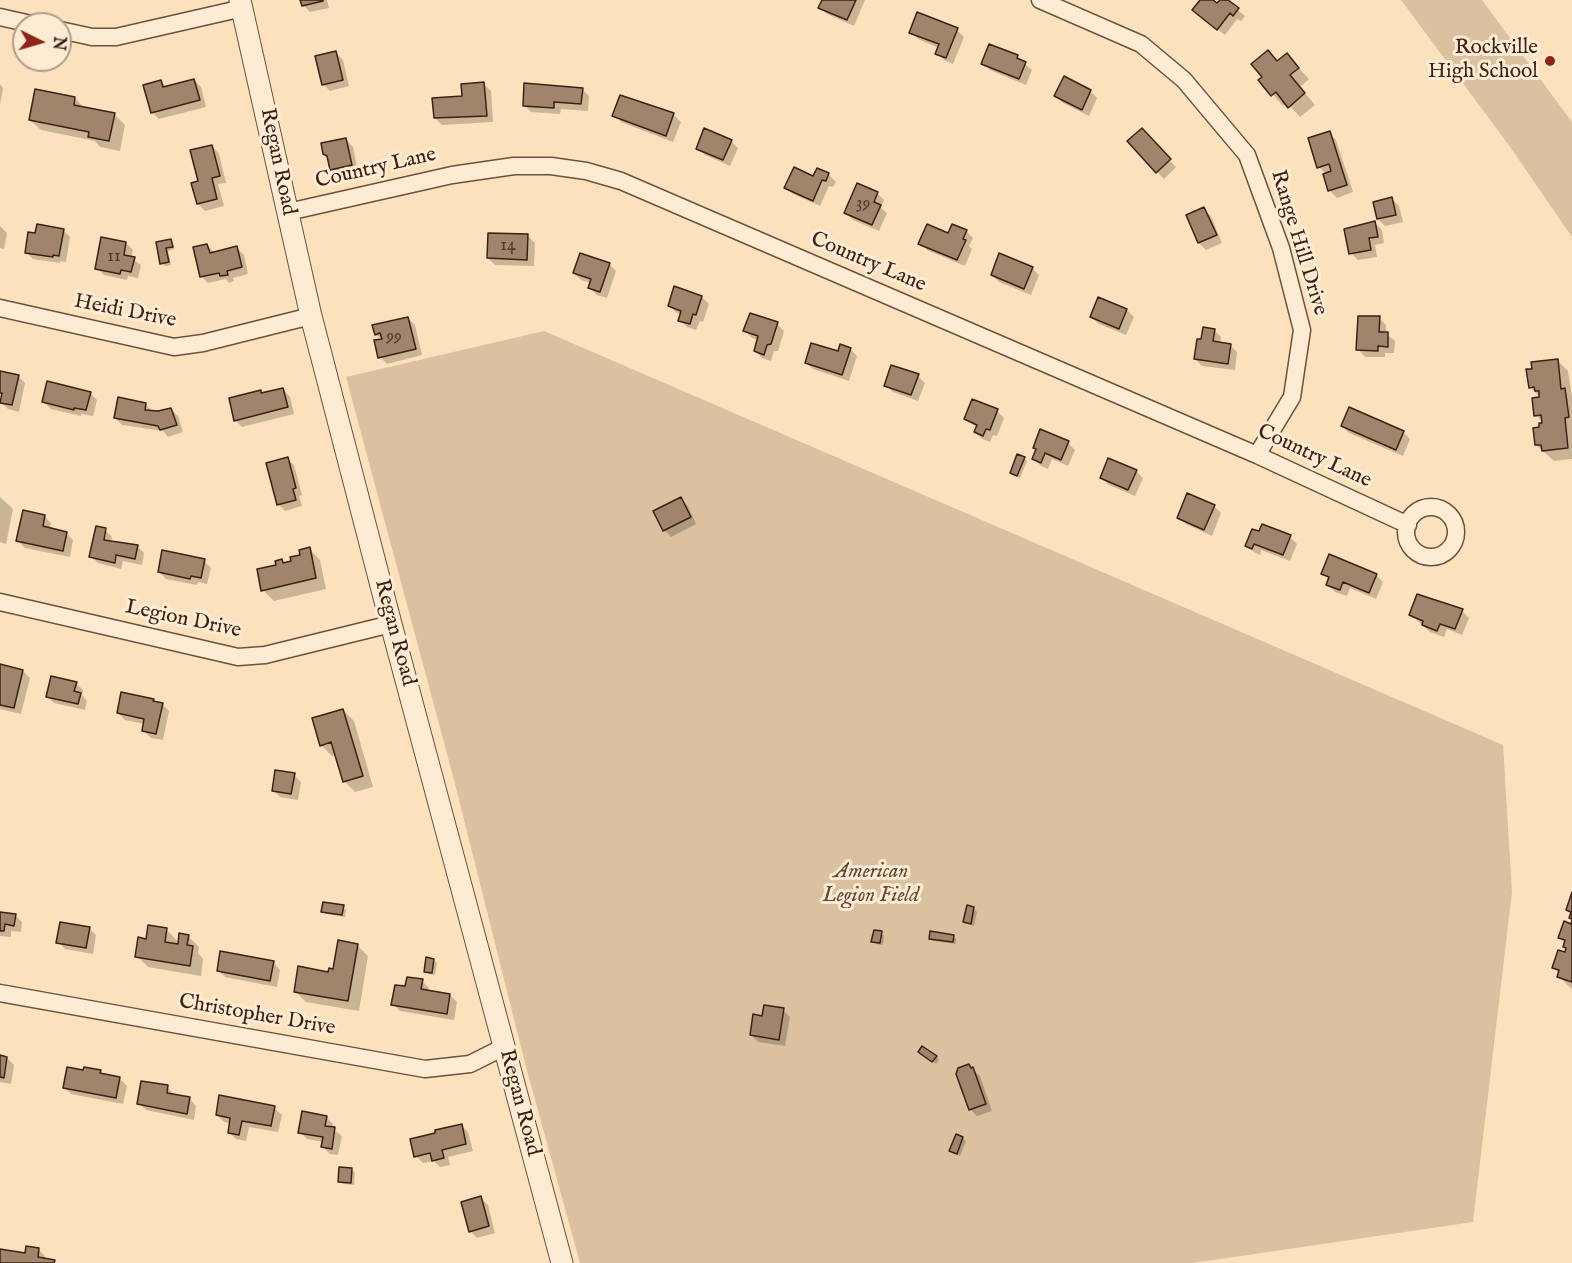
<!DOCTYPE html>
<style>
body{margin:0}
#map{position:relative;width:1572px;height:1263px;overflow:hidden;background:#fce2bc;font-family:"IM FELL English",serif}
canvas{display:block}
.north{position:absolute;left:12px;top:12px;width:60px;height:60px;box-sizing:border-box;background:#fdecd3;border:2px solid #b09b87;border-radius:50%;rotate:95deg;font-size:16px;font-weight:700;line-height:24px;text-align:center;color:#3c2115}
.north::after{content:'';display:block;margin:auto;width:21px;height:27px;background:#8f2418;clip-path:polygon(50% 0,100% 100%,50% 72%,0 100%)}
</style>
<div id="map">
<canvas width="1572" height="1263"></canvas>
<div class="north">N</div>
</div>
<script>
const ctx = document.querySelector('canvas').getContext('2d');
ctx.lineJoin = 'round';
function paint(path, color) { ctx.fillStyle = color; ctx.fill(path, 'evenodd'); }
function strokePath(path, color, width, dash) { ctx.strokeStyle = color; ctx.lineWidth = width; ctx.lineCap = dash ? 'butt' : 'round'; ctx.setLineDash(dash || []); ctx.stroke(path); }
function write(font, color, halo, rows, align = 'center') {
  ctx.font = font + ' "IM FELL English",serif'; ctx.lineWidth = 6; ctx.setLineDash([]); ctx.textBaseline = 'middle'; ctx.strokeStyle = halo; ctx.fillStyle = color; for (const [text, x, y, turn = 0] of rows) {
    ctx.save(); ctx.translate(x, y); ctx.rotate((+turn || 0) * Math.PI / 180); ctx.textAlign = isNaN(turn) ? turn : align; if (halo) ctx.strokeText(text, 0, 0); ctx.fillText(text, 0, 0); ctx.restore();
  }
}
const green = new Path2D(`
 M1401 0H1482L1572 122V237L1508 144Z
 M544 331 1503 745 1512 892 1473 1222 1193 1263H580L526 1067 454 780 346 377Z`);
const shadow = new Path2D(`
 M302 0H327L329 8 310 12 303 5Z
 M823 0H865L854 26 827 14 820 7Z
 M1202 0H1211L1217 5 1222 0H1226L1245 16 1241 21 1237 19 1225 35 1201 17Z
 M957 30 964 37 953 64 944 60 937 53 939 48 918 39 911 32Z
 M1268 52 1278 62 1287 55 1309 79 1300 87 1315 105 1300 117 1287 103 1283 106 1260 80 1264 77Z
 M336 53 343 60 349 86 330 91 323 84Z
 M1017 57 1032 70 1026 85 990 70 983 63Z
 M194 80 201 87 206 107 159 119 152 112 161 81 167 88Z
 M0 84 3 88 0 105Z
 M484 84 491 91 493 122 442 125 435 118Z
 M582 89 589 96 588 111 561 109 560 114 531 112 524 105Z
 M1090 91 1097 98 1089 116 1063 103 1056 96Z
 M75 98 85 109 114 114 125 125 120 151 100 147 95 141 41 130 30 120Z
 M656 108 674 115 681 122 673 142 621 122 614 115Z
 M1141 130 1176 167 1164 179 1129 142Z
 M1329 133 1336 140 1353 192 1337 198 1330 191 1326 174 1319 167Z
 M346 140 353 147 358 172 338 176 331 169Z
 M731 141 738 148 730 166 705 155 698 148Z
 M212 146 219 154 226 183 218 184 224 206 205 211 198 204 199 182Z
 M818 170 829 175 836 182 833 187 829 186 820 206 793 194 786 187 814 178Z
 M877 193 884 200 881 208 887 213 879 231 853 220 846 213Z
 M1392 199 1399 206 1403 222 1385 226 1378 219Z
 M1204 209 1211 216 1222 243 1206 250 1199 243 1188 216Z
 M1375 223 1382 230 1384 243 1375 245 1377 257 1358 260 1351 253Z
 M0 226 7 233 4 249 0 248Z
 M63 230 70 237 66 262 60 261V263L33 259 26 252Z
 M966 231 973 238 969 246 972 249 965 266 927 250 920 243Z
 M528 236 535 243 534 266 495 265 488 258Z
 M170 240 175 249 168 251 171 265 165 266 162 263 158 243Z
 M126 243 133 250 131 258 141 265 138 278 128 276 127 280 104 275 97 268Z
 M207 245 215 253 237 248 244 255 248 274 233 278 234 281 229 283 226 279 208 283 201 276Z
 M609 264 616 271 607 298 597 295 590 288 591 283 581 280 574 273Z
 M1032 268 1039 275 1031 295 999 282 992 275Z
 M702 297 709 304 703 322 700 321 696 330 687 327 680 320 681 314 677 313 670 306Z
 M1099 299 1127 310 1134 317 1126 335 1099 324 1092 317Z
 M751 314 777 324 784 331 778 351H774L771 361 762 358 755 351 759 340 752 338 745 331Z
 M408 318 415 325 422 355 387 364 380 357 382 340 376 334Z
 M1379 318 1386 325V334L1395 341 1394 353H1385V357H1365L1358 349Z
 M1214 330 1221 337 1220 343 1230 345 1237 352 1235 370 1202 366 1195 359 1202 341Z
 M850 349 857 356 849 381 813 369 806 362Z
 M1557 360 1568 371 1572 397V459L1554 461 1536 445 1541 428 1544 424 1536 415 1541 398 1530 387Z
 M0 372 18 376 25 383 19 412 8 409 1 402Z
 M918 376 925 383 918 401 893 392 886 385Z
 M283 389 290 397 294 414 242 427 235 420 260 392 263 395Z
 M90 393 97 400 93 416 81 414V416L51 409 44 402Z
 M145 404 153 412 171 409 178 416 183 432 168 437 163 431 122 425 115 418Z
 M997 411 1004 418 997 436 993 435 990 442 982 439 975 432 977 428 966 419Z
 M1342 426 1403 432 1410 439 1403 456 1349 433Z
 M1068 443 1075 450 1068 466 1052 459 1048 469 1041 466 1034 459 1037 450Z
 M287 458 294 465 302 495 299 496 302 506 285 511 278 504Z
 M1024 458 1027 461 1020 478 1011 473Z
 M1136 471 1143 478 1135 496 1109 485 1102 478Z
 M0 497 13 509 6 544 0 542Z
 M681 499 688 506 696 524 671 537 664 530Z
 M1214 506 1221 513 1212 536 1186 524 1179 517Z
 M44 516 51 523 50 530 66 533 73 540 70 557 25 548 18 541Z
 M105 530 112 537 111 542 137 546 144 553 142 565 123 561 121 569 98 563 91 556Z
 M1260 533 1290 537 1297 544 1290 561 1261 550 1260 555 1254 552 1247 545Z
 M309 549 320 560 326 589 274 601 263 590 282 561 285 564 302 556Z
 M204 561 211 568 207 584 198 582 197 585 166 579 159 572Z
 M1323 573 1376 575 1383 582 1376 599 1350 588 1347 596 1335 592 1328 585 1330 580Z
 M1462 611 1469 618 1462 635 1447 629 1444 637 1430 632 1411 615Z
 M0 666 23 671 30 678 21 714 0 709Z
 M76 683 83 690 82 695 87 701 85 710 54 703 47 696Z
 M153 700 162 704 169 711 163 740 151 738 143 730 145 724 125 720 118 713Z
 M343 710 354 721 373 787 355 792 344 781 337 755 332 756 321 745Z
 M294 775 301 782 298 800 280 797 273 790Z
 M343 907 346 910 345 917 326 914 323 911Z
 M974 909 977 912 974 926 965 922Z
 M0 913 15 915 22 922 21 932 11 931V937L0 936Z
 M1572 925V989L1559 977 1560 974 1553 967 1566 954 1568 949 1566 944 1560 938Z
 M89 928 96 935 93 954 65 949 58 942Z
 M167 930 179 943 188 936 199 947 198 953 203 959 201 976 148 967 137 956Z
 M881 932 884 936 883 945 876 944 873 941Z
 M953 936 956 939V944L933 941 930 938Z
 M357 945 368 956 359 1011 306 1002 295 991 329 974Z
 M433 960 437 963 435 975 428 974 425 971Z
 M273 962 280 970 277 987 225 977 218 970Z
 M422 981 429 988 428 992 450 995 457 1002 454 1020 400 1011 393 1004 406 988Z
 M783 1010 790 1017 785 1046 758 1042 751 1035 763 1018Z
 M923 1055 936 1057 939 1060 936 1064Z
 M0 1057 7 1058 14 1065 11 1084 0 1082Z
 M969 1066 980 1076 992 1111 977 1116 970 1109Z
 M100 1072 103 1075 120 1079 127 1086 123 1104 71 1094 64 1087Z
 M167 1087 174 1094V1096L189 1098 196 1106 194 1120 146 1110 139 1103Z
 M274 1108 282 1115 278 1132 249 1127 246 1141 236 1139 229 1132 231 1123 224 1122 217 1115Z
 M326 1117 333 1124 332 1128 342 1136 338 1155 330 1154 323 1147 324 1142 307 1139 300 1132Z
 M461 1125 468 1132 473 1151 448 1157 450 1165 440 1167 434 1161 423 1163 416 1156 437 1134Z
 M963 1138 966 1141 960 1156 951 1150Z
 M352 1170 355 1173 354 1185 343 1184 339 1181Z
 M481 1198 488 1205 495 1233 477 1238 470 1231Z
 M38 1249 45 1256V1259L56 1263H0Z`);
const building = new Path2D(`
 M300 0H323V1L302 6Z
 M822 0H856L847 20 818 8Z
 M1200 0H1213L1217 3 1220 0H1228L1239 8 1233 16 1230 13 1217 30 1192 10Z
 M917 12 958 28 946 58 935 54 939 44 909 33Z
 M989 44 1018 55 1017 58 1026 62 1019 79 981 64Z
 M1268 50 1277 61 1287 53 1299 68 1290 75 1305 93 1288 108 1276 92 1271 96 1258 80 1262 77 1251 64Z
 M336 51 343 80 322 85 315 56Z
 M1064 76 1091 90 1082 110 1054 96Z
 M194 79 200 100 151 113 143 85 161 80 163 87Z
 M484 82 487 116 434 118 432 98 462 96 461 84Z
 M524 83 583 88 581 104 554 102V108L523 106Z
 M35 89 75 97 74 105 115 113 109 141 88 137 89 132 29 120Z
 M620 95 674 113 666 136 612 116Z
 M704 128 732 140 723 160 696 149Z
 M1142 128 1171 159 1156 173 1127 141Z
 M1330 131 1347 185 1328 191 1323 174 1331 171 1329 164 1317 168 1308 138Z
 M346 138 352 165 330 170 327 156 323 154 321 143Z
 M212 145 220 176 212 178 217 199 197 204 191 183 198 181 190 150Z
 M794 167 813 176 817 168 829 173 826 181 822 180 813 201 784 188Z
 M857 183 878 192 874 202 881 205 872 225 844 213Z
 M1392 197 1396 215 1377 219 1373 202Z
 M1204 207 1217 235 1198 243 1186 215Z
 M1375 221 1378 237 1369 238 1371 250 1349 254 1344 229Z
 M37 224 64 229 59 256 53 255V257L25 253 28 232 35 233Z
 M927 224 948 233 952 224 967 230 963 239 966 240 957 260 918 244Z
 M488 233 528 234 527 260 487 258Z
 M101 237 126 242 124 255 135 257 131 272 121 270 120 274 95 269Z
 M171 239 173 247 166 248 169 262 160 264 156 242Z
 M207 244 210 253 237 246 242 267 227 271 228 275 220 276 219 273 200 277 193 247Z
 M580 253 610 263 600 292 588 288 591 279 573 273Z
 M999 253 1033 267 1024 289 991 275Z
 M674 286 702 296 696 315 693 314 690 324 678 321 681 311 668 306Z
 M1098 297 1127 309 1119 329 1090 317Z
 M750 313 778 322 771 344 767 345 764 355 754 351 758 336 743 331Z
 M1358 316H1380L1379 332H1388V347L1378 346V351L1356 350Z
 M408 317 416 349 378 358 374 340 382 339 380 333 375 335 372 325Z
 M1203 327 1215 329 1213 341 1231 344 1228 364 1194 359 1197 339H1201Z
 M811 343 838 351 840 344 851 348 842 375 805 363Z
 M1558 359 1561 389 1565 388 1569 417 1565 418 1568 448 1542 451 1541 445H1535L1533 428 1539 427V423H1542L1541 415 1534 416 1532 398 1539 397V391H1535L1534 387 1529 388 1526 369H1532L1531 362Z
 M891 365 919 374 911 395 884 386Z
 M0 371 19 375 12 405 0 403 2 393H0Z
 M47 381 91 392 86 410 74 408V410L42 402Z
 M283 388 288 407 234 421 229 398 261 390V393Z
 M118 397 146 403 145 410 158 411 171 408 177 425 160 430 158 426 114 418Z
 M972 399 998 409 990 430 986 429 983 436 974 432 977 425 964 419Z
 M1349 407 1404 431 1396 450 1341 426Z
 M1040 429 1069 441 1061 460 1045 453 1041 463 1032 459 1036 449 1033 448Z
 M1017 454 1025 457 1017 476 1010 473Z
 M288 457 296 488 293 489 296 500 277 505 266 463Z
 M1108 458 1137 470 1128 490 1100 478Z
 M1187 493 1215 505 1204 530 1177 518Z
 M681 497 691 517 663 531 653 511Z
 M23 510 45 515 43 526 67 532 63 551 16 541Z
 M1262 524 1291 535 1283 555 1254 544 1252 549 1245 546 1252 529 1259 531Z
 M96 526 106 528 104 540 138 545 135 559 116 555 115 563 89 557Z
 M310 547 316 578 261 591 257 569 276 565 275 561 282 559 283 563 291 561 290 557 300 555 299 550Z
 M162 550 205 559 201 578 191 576 190 579 158 572Z
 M1329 554 1377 574 1369 593 1343 582 1340 590 1326 585 1329 577 1321 574Z
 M1417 594 1463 609 1455 629 1440 624 1437 631 1422 625 1423 621 1409 615Z
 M0 664 23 670 14 708 0 705Z
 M51 676 77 682 74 691 81 693 78 704 46 697Z
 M121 692 154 699 153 701 163 703 156 734 142 731 144 719 117 713Z
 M343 709 363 776 343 782 331 742 320 746 312 718Z
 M275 770 295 773 291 794 272 791Z
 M1572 892V919L1569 918 1571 912 1566 910Z
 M323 902 344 905 342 915 321 912Z
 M967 905 974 907 971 924 963 922Z
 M0 912 16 914 14 926 5 924 4 931H0Z
 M1572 920V982L1557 977 1559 970 1552 968 1558 950 1565 952 1566 948 1563 947 1565 940 1558 938 1564 921 1571 924Z
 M60 922 90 927 86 948 56 943Z
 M148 925 167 928 165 942 178 944 179 933 189 935 187 945 193 946 190 966 135 957 138 937 146 939Z
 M874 930 882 931 880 943 871 942Z
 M930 931 954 935 953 942 929 939Z
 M338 940 358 944 348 1001 294 992 298 966 328 972 329 968 333 969Z
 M220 951 274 961 270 981 217 971Z
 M426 957 434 959 432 973 424 972Z
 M407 977 423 979 421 989 450 994 447 1014 391 1005 395 985 405 986Z
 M764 1005 784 1008 779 1040 750 1035 753 1014 762 1016Z
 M922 1046 937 1056 932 1062 918 1052Z
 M0 1055 7 1057 4 1078 0 1077Z
 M969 1064 971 1068 973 1067 986 1104 969 1110 956 1074 958 1068Z
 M67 1067 83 1070 84 1067 101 1070 100 1073 120 1077 116 1098 63 1088Z
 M141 1081 168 1085 167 1093 190 1097 187 1114 137 1104Z
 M219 1095 275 1106 271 1126 242 1121 239 1135 228 1133 230 1118 216 1115Z
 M302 1111 327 1116 325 1126 335 1127 332 1149 321 1147 323 1137 298 1133Z
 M462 1124 466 1144 442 1150 444 1158 432 1161 430 1153 414 1157 410 1139 435 1133V1130Z
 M956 1134 963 1137 957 1154 949 1151Z
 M339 1167 352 1168 351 1183 338 1182Z
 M481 1196 489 1226 469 1232 461 1202Z
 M26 1246 39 1248 38 1257 55 1260 54 1263H0V1249L25 1253Z`);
const minor = new Path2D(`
 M1040 0 1141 44 1184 80 1247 155 1281 248 1302 330 1292 397 1257 455
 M0 17 31 24
 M60 30 92 37H116L243 8
 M288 212 452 175 514 166H551L586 171 621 181 1257 455 1408 525
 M0 308 174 347 203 343 311 316
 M1406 532a25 25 0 1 1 50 0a25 25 0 1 1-50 0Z
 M0 602 238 657 265 655 391 624
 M0 993 425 1069 470 1064 504 1047`);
const tertiary = new Path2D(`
 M240 0 311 316 391 624 562 1263`);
const markers = [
 [1550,61,6,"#8f2418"]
];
const numberNames = [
 ["39",863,204],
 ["14",508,246],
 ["11",114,257],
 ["99",394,337]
];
const poiNames = [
 ["Rockville",1538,49],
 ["High School",1538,73]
];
const streetNames = [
 ["Regan Road",277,162,78],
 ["Country Lane",376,169,-13],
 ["Range Hill Drive",1298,243,73],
 ["Country Lane",868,263,23],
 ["Heidi Drive",125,312,11],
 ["Country Lane",1314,457,25],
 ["Legion Drive",183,620,12],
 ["Regan Road",394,633,75],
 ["Christopher Drive",257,1016,10],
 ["Regan Road",519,1103,75]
];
const parkNames = [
 ["American",871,873],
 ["Legion Field",871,897]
];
paint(green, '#dbc1a0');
paint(shadow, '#0003');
paint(building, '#a0856c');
strokePath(building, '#3c2115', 1.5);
strokePath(minor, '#6c513f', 19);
strokePath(tertiary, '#6c513f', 23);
strokePath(minor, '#fdecd3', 16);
strokePath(tertiary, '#fdecd3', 21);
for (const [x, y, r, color] of markers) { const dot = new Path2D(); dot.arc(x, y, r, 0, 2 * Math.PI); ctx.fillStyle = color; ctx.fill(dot); strokePath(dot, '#fdecd3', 2); }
write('18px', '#553a2b', null, numberNames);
write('21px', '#3c2115', '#fdecd3', poiNames, 'right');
write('21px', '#3c2115', '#fdecd3', streetNames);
write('italic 21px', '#644938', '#fdecd3', parkNames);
</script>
